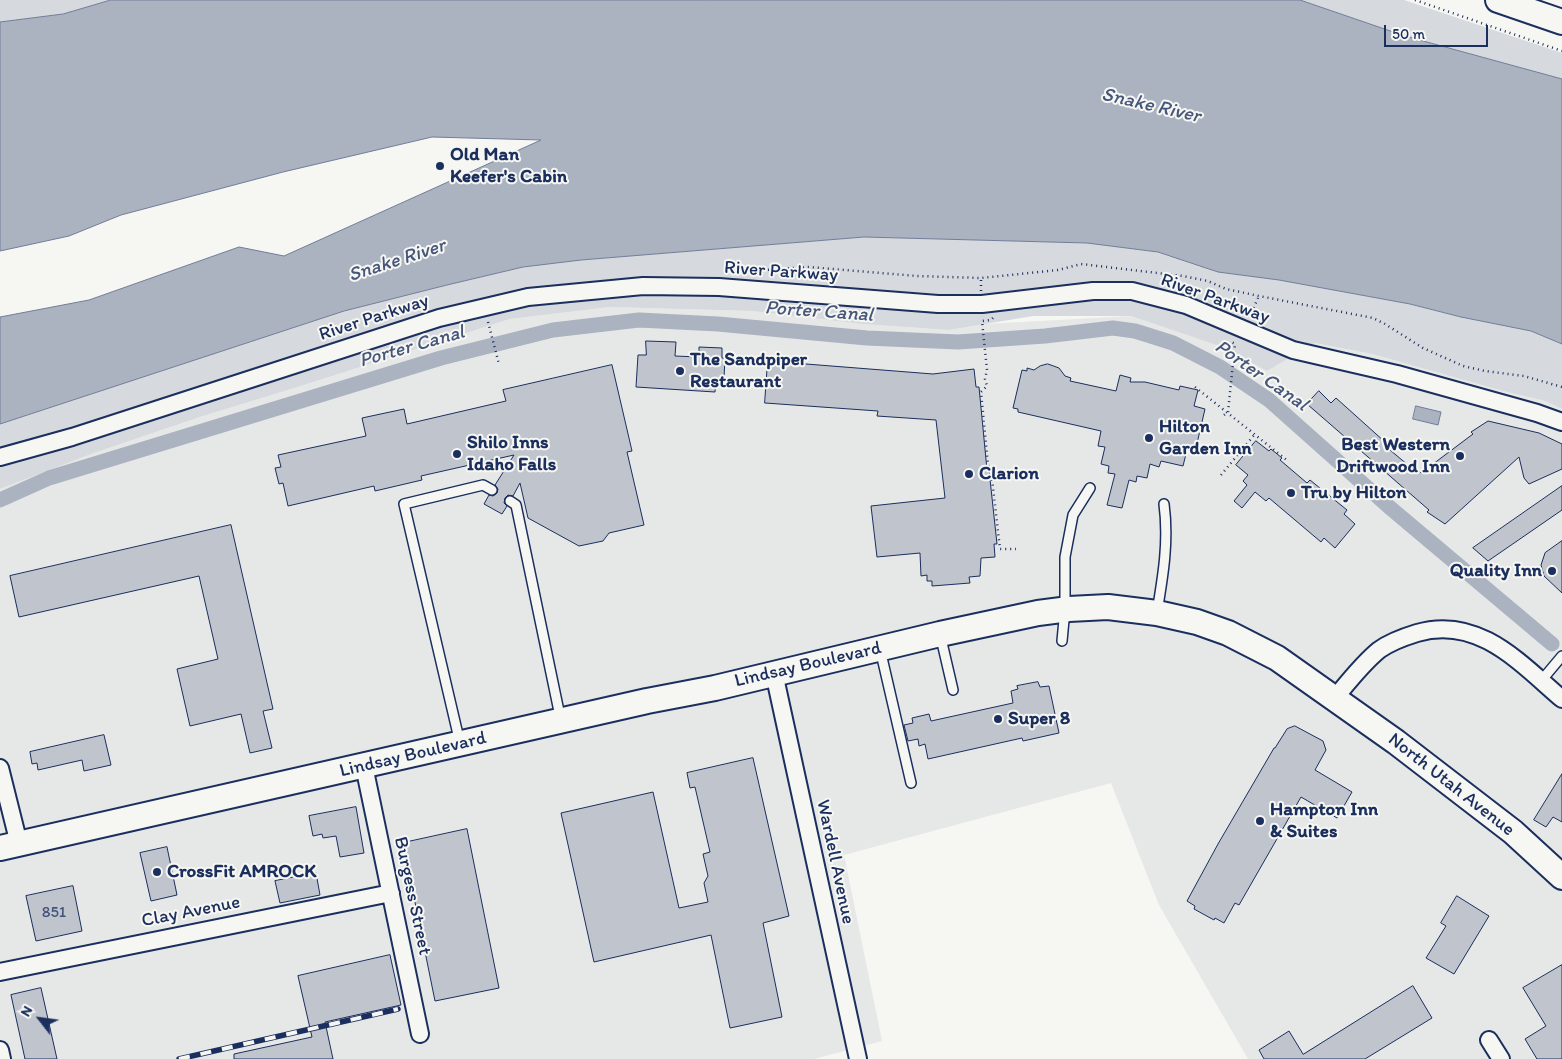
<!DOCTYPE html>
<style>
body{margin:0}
#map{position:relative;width:1562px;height:1059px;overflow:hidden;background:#f6f6f2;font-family:Itim,sans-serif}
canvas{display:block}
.north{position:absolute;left:15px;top:994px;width:50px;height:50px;-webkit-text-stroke:4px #f6f6f2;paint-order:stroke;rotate:300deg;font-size:14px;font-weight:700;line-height:20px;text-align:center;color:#1b2f5e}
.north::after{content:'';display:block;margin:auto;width:18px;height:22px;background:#1b2f5e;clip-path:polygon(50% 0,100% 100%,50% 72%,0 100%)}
.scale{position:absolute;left:1384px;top:25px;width:104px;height:22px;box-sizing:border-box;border:2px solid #1b2f5e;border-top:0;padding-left:6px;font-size:15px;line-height:18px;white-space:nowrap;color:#1b2f5e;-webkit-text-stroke:4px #f6f6f2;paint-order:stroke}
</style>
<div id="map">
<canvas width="1562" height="1059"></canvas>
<div class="north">N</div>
<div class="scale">50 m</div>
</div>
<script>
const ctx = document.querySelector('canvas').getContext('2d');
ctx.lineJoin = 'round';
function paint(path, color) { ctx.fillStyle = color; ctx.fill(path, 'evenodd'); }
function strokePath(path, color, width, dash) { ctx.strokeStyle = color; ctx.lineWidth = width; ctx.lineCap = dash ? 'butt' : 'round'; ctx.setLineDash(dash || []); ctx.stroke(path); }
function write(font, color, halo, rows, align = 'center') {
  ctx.font = font + ' Itim,sans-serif'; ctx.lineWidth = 4; ctx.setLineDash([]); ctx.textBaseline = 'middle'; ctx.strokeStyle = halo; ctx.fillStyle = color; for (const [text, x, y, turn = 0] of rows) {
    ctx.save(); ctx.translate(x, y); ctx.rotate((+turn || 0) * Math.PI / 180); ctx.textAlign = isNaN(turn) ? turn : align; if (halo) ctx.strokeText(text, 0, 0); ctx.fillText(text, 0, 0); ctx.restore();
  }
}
const built = new Path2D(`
 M610 307 752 311 862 324 949 330 985 324 1131 316 1222 347 1267 371 1315 343 1372 354 1503 391 1545 401 1562 409V1059H1248L1159 905 1111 783 844 855 882 1041 814 1059H0V489L94 453 200 417 304 385 510 319Z`);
const green = new Path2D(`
 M0 0H111L63 14 0 22Z
 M1300 0H1404L1562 53V79L1405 36Z
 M864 237 1087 243 1158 252 1218 272 1279 280 1410 304 1461 317 1531 331 1562 344V409L1545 401 1503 391 1372 354 1315 343 1267 371 1222 347 1131 316H1033L949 330 862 324 752 311 610 307 510 319 304 385 200 417 94 453 0 489V424L344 311 447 285 523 267 581 260Z`);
const water = new Path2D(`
 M111 0H1300L1405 36 1562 79V344L1531 331 1461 317 1410 304 1279 280 1218 272 1158 252 1087 243 864 237 581 260 523 267 447 285 344 311 0 424V317L89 300 239 247 284 256 541 140 432 137 283 172 121 215 69 236 0 251V22L63 14Z
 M1416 406 1441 412 1438 425 1413 419Z`);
const canal = new Path2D(`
 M0 500 49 478 441 358 553 330 639 320 718 324 867 338 958 342 1045 336 1113 328 1135 331 1173 343 1220 367 1269 400 1388 506 1552 644`);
const building = new Path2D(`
 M646 341 676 342 675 356 699 357V347L722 348V358H725L724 378H716L715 392 636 387 638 355H646Z
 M768 361 933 374 974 369 976 387H979L987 470H989L997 544H994L995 557 981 558 980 576 969 577 970 583 932 586V581H927V575L921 576 920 553 877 557 871 506 945 498 936 420 877 416 878 411 765 403Z
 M1048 364 1059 368 1065 376 1071 378 1070 381 1116 391 1120 375 1131 378 1130 382H1145L1179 390 1180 386 1198 390 1194 406 1205 409 1195 452 1187 450 1183 466 1161 461 1159 467 1150 464 1147 478 1137 476 1136 482 1129 480 1122 508 1107 505 1115 474 1108 473 1109 466 1101 464 1105 447 1098 446 1101 431 1018 412V409L1013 408 1022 370 1027 371V368L1034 370 1040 366Z
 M612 365 632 451 627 452 644 525 609 533 603 541 579 546 528 518 520 483 513 496 508 495 505 498 504 503 507 506 502 514 484 504 489 495 493 496 497 493 498 489 495 485 514 455 421 476 422 480 375 491 374 486 288 506 283 483 279 484 275 468 281 467 278 455 366 436 362 418 404 409 407 424 506 401 503 390Z
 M1319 391 1331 403 1336 398 1385 442 1384 445 1408 465 1411 463 1421 473 1473 434 1471 432 1488 421 1539 433 1562 444V469L1529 484 1524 478 1519 457 1445 524 1427 512 1429 510 1307 404Z
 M1256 441 1269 451 1271 449 1282 458 1280 460 1307 483 1310 480 1347 510 1344 514 1355 524 1335 548 1324 538 1321 542 1269 498 1266 501 1255 492 1242 508 1234 501 1247 485 1243 481 1248 475 1236 465Z
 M1562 486V510L1488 561 1473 548Z
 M231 525 273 709 263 711 272 748 250 753 241 714 190 726 177 669 218 659 199 576 19 617 10 576Z
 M1562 541V593L1544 576 1541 565 1545 553Z
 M1038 682 1040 687 1049 686 1059 733 1023 741 1022 738 928 759 925 744 919 746 918 739 908 741 904 725 913 723 912 718 929 714 931 721 1013 703 1011 691 1018 689 1017 686Z
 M1295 726 1323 741 1326 750 1315 770 1352 792 1337 818 1301 797 1239 905 1235 903 1224 923 1215 918 1214 920 1194 909 1195 906 1187 901 1218 844 1274 748H1275L1287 729Z
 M104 735 111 765 84 771 82 760 38 770 37 763 32 764 30 752Z
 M753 758 789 916 763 923 782 1017 730 1028 711 935 594 962 561 813 653 792 679 908 708 902 704 883 708 876 703 854 710 852 695 787 690 788 687 773Z
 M1562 774V822L1553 817 1546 827 1534 820Z
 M356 807 364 853 340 857 336 836 323 838 322 834 313 836 309 816Z
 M467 829 499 988 435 1001 403 843Z
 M167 847 177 895 151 901 140 853Z
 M316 873 320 895 280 903 275 881Z
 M73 886 82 931 36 941 26 896Z
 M1457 896 1489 916 1454 974 1426 958 1446 926 1441 923Z
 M390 955 401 1005 325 1022 333 1059H234V1054L312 1037 298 976Z
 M1562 965V1059H1537L1525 1039 1546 1026 1523 988Z
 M1413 986 1432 1018 1365 1059H1264L1259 1050 1289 1031 1303 1054Z
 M41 988 57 1059H25L11 995Z`);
const path = new Path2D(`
 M1415 0 1562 51
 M733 272 809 267 917 276 981 278 1058 270 1081 264 1183 276 1208 281 1226 289 1259 296 1373 318 1385 324 1423 348 1463 366 1485 371 1524 376 1562 387
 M981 291V278
 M1231 306 1252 311 1259 296
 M993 318 991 320 982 321 987 370 985 379 987 386 981 392 988 465 991 470 1000 549H1016
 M488 322 499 364
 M1195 387 1288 461
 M1224 415 1228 412 1235 344 1230 341
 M1221 475 1255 434`);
const lane = new Path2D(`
 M510 501 516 505 561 721
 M1157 612C1163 576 1169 541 1164 504
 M940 634 953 690
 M1062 641 1065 609V557L1073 515 1090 488
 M880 649 911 783
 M1541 681 1562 656
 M460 743 404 504 483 485 492 490`);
const street = new Path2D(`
 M0 457 72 437 439 318 528 297 643 286 719 287 938 304H982L1093 291H1132L1186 305 1293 350 1397 374 1537 413 1562 422
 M774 673 858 1059
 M1335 698C1349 681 1362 664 1379 650 1390 642 1404 637 1417 633 1478 615 1520 663 1562 699
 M364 766 420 1034
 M0 768 19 844
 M0 972 391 893
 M1489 1040 1501 1059
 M0 1050 2 1059`);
const secondary = new Path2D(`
 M1498 0 1562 22
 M0 848 647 701 715 688 940 634 1038 613 1069 609 1108 607 1157 613 1197 622 1228 633 1277 658 1396 742 1513 832 1562 877`);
const rail = new Path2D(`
 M179 1059 398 1009`);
const markers = [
 [440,166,5,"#1b2f5e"],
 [680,371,5,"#1b2f5e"],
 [1149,438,5,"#1b2f5e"],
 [457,454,5,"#1b2f5e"],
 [1460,456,5,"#1b2f5e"],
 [969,474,5,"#1b2f5e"],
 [1291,493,5,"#1b2f5e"],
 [1552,571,5,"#1b2f5e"],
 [998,719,5,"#1b2f5e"],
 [1260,821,5,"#1b2f5e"],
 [157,872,5,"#1b2f5e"]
];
const numberNames = [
 ["851",54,913]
];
const poiNames = [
 ["Old Man",450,155],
 ["Keefer's Cabin",450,177],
 ["The Sandpiper",690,360],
 ["Restaurant",690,382],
 ["Hilton",1159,427],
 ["Garden Inn",1159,449],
 ["Shilo Inns",467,443],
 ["Idaho Falls",467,465],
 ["Best Western",1450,445,"right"],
 ["Driftwood Inn",1450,467,"right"],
 ["Clarion",979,474],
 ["Tru by Hilton",1301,493],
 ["Quality Inn",1542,571,"right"],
 ["Super 8",1008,719],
 ["Hampton Inn",1270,810],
 ["& Suites",1270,832],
 ["CrossFit AMROCK",167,872]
];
const streetNames = [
 ["River Parkway",781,272,4],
 ["River Parkway",1215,299,20],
 ["River Parkway",374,318,-18],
 ["Lindsay Boulevard",808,665,-13],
 ["Lindsay Boulevard",413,755,-13],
 ["North Utah Avenue",1451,785,38],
 ["Wardell Avenue",835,862,78],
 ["Burgess Street",412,896,78],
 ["Clay Avenue",191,912,-11]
];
const waterNames = [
 ["Snake River",1151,106,13],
 ["Snake River",397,261,-18],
 ["Porter Canal",819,312,4],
 ["Porter Canal",412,347,-16],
 ["Porter Canal",1261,376,35]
];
paint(built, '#e6e7e7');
paint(green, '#d6d9dd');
paint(water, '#abb2c0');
strokePath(water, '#717e99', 1);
strokePath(canal, '#abb2c0', 15);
paint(building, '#c0c4cd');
strokePath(building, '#1b2f5e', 1);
strokePath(lane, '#1b2f5e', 12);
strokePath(street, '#1b2f5e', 20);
strokePath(secondary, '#1b2f5e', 28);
strokePath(path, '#1b2f5e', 2.5, [1, 4]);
strokePath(lane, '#f6f6f2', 9);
strokePath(street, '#f6f6f2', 16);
strokePath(secondary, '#f6f6f2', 24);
strokePath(rail, '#1b2f5e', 5.5);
strokePath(rail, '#f6f6f2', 4, [11]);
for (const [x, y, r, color] of markers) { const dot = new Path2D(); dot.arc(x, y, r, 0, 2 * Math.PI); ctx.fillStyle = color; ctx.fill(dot); strokePath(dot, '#f6f6f2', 2); }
write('16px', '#44547a', null, numberNames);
write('bold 19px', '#1b2f5e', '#f6f6f2', poiNames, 'left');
write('19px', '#1b2f5e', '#f6f6f2', streetNames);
write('italic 20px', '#46567b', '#f6f6f2', waterNames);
</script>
